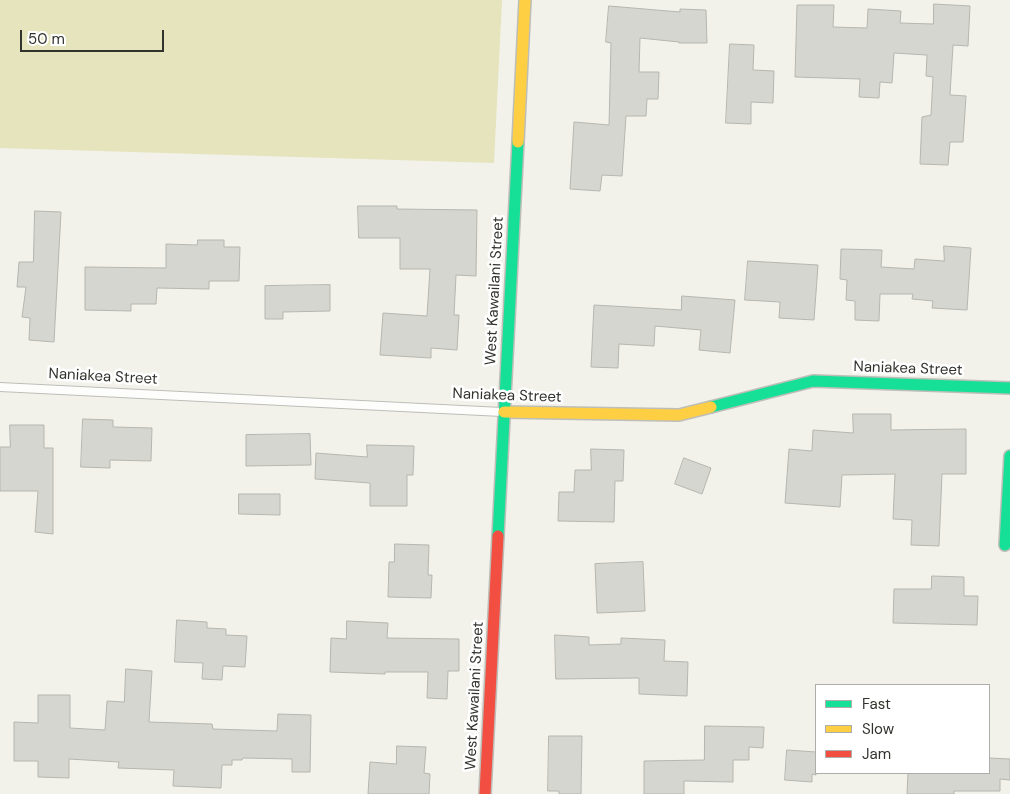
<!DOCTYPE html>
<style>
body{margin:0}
#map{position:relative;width:1010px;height:794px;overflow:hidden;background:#f2f2eb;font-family:"DM Sans",sans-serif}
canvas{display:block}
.legend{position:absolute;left:815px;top:684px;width:175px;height:90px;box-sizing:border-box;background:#fff;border:1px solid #adadab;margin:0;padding:6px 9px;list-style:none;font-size:15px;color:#33332e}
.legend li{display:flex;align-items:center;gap:10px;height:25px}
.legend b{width:25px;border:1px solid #adadab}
.scale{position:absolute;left:20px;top:30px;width:144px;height:22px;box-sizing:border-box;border:2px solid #33332e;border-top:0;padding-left:6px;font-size:15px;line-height:18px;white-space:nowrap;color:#33332e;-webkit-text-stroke:4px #fff;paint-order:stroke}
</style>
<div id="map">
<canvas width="1010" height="794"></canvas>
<ul class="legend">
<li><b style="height:6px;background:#16e098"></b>Fast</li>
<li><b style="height:6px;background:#ffcf43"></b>Slow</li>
<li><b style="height:6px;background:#f24e42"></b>Jam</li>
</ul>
<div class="scale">50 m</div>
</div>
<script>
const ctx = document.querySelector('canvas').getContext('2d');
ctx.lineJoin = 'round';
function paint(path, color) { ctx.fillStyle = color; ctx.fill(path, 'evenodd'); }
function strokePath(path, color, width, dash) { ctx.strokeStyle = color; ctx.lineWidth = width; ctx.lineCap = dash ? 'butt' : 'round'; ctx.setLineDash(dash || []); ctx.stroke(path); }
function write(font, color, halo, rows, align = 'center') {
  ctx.font = font + ' "DM Sans",sans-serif'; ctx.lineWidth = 5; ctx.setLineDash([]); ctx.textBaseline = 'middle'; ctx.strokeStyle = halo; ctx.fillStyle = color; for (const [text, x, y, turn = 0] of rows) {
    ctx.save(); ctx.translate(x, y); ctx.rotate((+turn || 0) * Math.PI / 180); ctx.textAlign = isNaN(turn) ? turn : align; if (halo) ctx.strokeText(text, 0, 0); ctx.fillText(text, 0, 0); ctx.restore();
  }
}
const green = new Path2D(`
 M0 0H502L494 163 0 148Z`);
const building = new Path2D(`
 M934 4 970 6 968 46 953 45 950 95 966 96 963 142H950L948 165 920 164 922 117 931 115 933 77 926 76 927 55 894 53 892 83 880 82 879 98 859 97 860 79 795 77 797 5H834L833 27 867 28 868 9 901 11 900 23 933 24Z
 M609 6 680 12V9L706 10 707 43H679V42L640 38 639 72H659L658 99H647L646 116H626L622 176 602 175 600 191 570 189 574 122 609 125 611 43 606 42Z
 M730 44 754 45 753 70 774 71 773 103 751 102V124L726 123Z
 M358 206H397V209L477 210 476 276 456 275 454 315H459L457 350 431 348V358L380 355 383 313 427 316 430 269H400V238H359Z
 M35 211 61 212 54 342 29 340 30 318 22 317 26 287H17L19 262H33Z
 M198 240H224V247H240L239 281H209V289L157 288 156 304H131V311L85 310V267L166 268V244L197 245Z
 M944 246 971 248 967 310 932 308 933 301 912 299 913 294H880L879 321 855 320V301L846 300 847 280 840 279 841 249 882 250 881 267 914 269 915 259 944 261Z
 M748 261 818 265 814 320 779 318 780 302 745 300Z
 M330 285V311L283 312V319H265V286Z
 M682 296 735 300 730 353 699 350 701 330 655 326 654 346 619 344 618 368 591 367 594 305 681 310Z
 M853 414H891V430L966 429V474H942L939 546 911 545 912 520 893 519 895 474 842 475 840 507 785 503 789 449 812 451 813 430 853 433Z
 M83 419 113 420V427L152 428 151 461 110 460V468L81 467Z
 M10 425H44V448H53V534L35 532 38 491H0V447H10Z
 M310 434 311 465 246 466V435Z
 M367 445 414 446 413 475H407V506H370V483L315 479 316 453 367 457Z
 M591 449 624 450 623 481H615L614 522 558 521 559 492H574L575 470H591Z
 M684 458 711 468 702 494 675 484Z
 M239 494H280V515L239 514Z
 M395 544 429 545 428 575H432L431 598 388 597 389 562H394Z
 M643 562 645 611 597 613 595 564Z
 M932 576 964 577V596H978L977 625 893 623 894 589H931Z
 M177 620 207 622V628L226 629V635L247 636 245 667 223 666 222 680 202 679 203 663 175 662Z
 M347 621 388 623 387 638 459 639V671H448L447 699 427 698 428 672H385V674L330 672 331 638 346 639Z
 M555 635 589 637V645L621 644V638L665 640 664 661 688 662 687 696 639 694V678L556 679Z
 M126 669 152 671 149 722 212 724 213 729 277 731 278 714 311 715 310 772H292V759L243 758 242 760H232V765H222L221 788 173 786 174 770 118 768 119 762 69 759V778L38 777V761H14V722L38 723V695H70V728L105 730 107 701 124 702Z
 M705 726 764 727 763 748 749 747V760H733V782L684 781V794H644V761L704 760Z
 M549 736H582L581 794H559V791H548Z
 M397 746 426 747 424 773 430 774 429 794H368L370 762 396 764Z
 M787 750 816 752V775L812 774V782L785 780Z
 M989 758 1010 759V780L1000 779V791H954V794H907L908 773H989Z`);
const lane = new Path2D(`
 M0 387 502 412`);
const fast = new Path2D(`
 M711 407 813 381 1010 388
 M498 536 518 142
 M1005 545 1010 456`);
const slow = new Path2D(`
 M518 142 525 0
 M504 412 679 415 711 407`);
const jam = new Path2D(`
 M485 794 498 536`);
const streetNames = [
 ["West Kawailani Street",495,291,-87],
 ["Naniakea Street",908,369,2],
 ["Naniakea Street",103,377,3],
 ["Naniakea Street",507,396,2],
 ["West Kawailani Street",475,696,-87]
];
paint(green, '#e5e4bc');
paint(building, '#d6d6d0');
strokePath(building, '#b6b6b0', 1);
strokePath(lane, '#bebeb8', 10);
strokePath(fast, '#bebeb8', 14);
strokePath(slow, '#bebeb8', 14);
strokePath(jam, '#bebeb8', 14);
strokePath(lane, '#fdfdfc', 8);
strokePath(fast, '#16e098', 11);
strokePath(slow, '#ffcf43', 11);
strokePath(jam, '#f24e42', 11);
write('15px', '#33332e', '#fff', streetNames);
</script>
